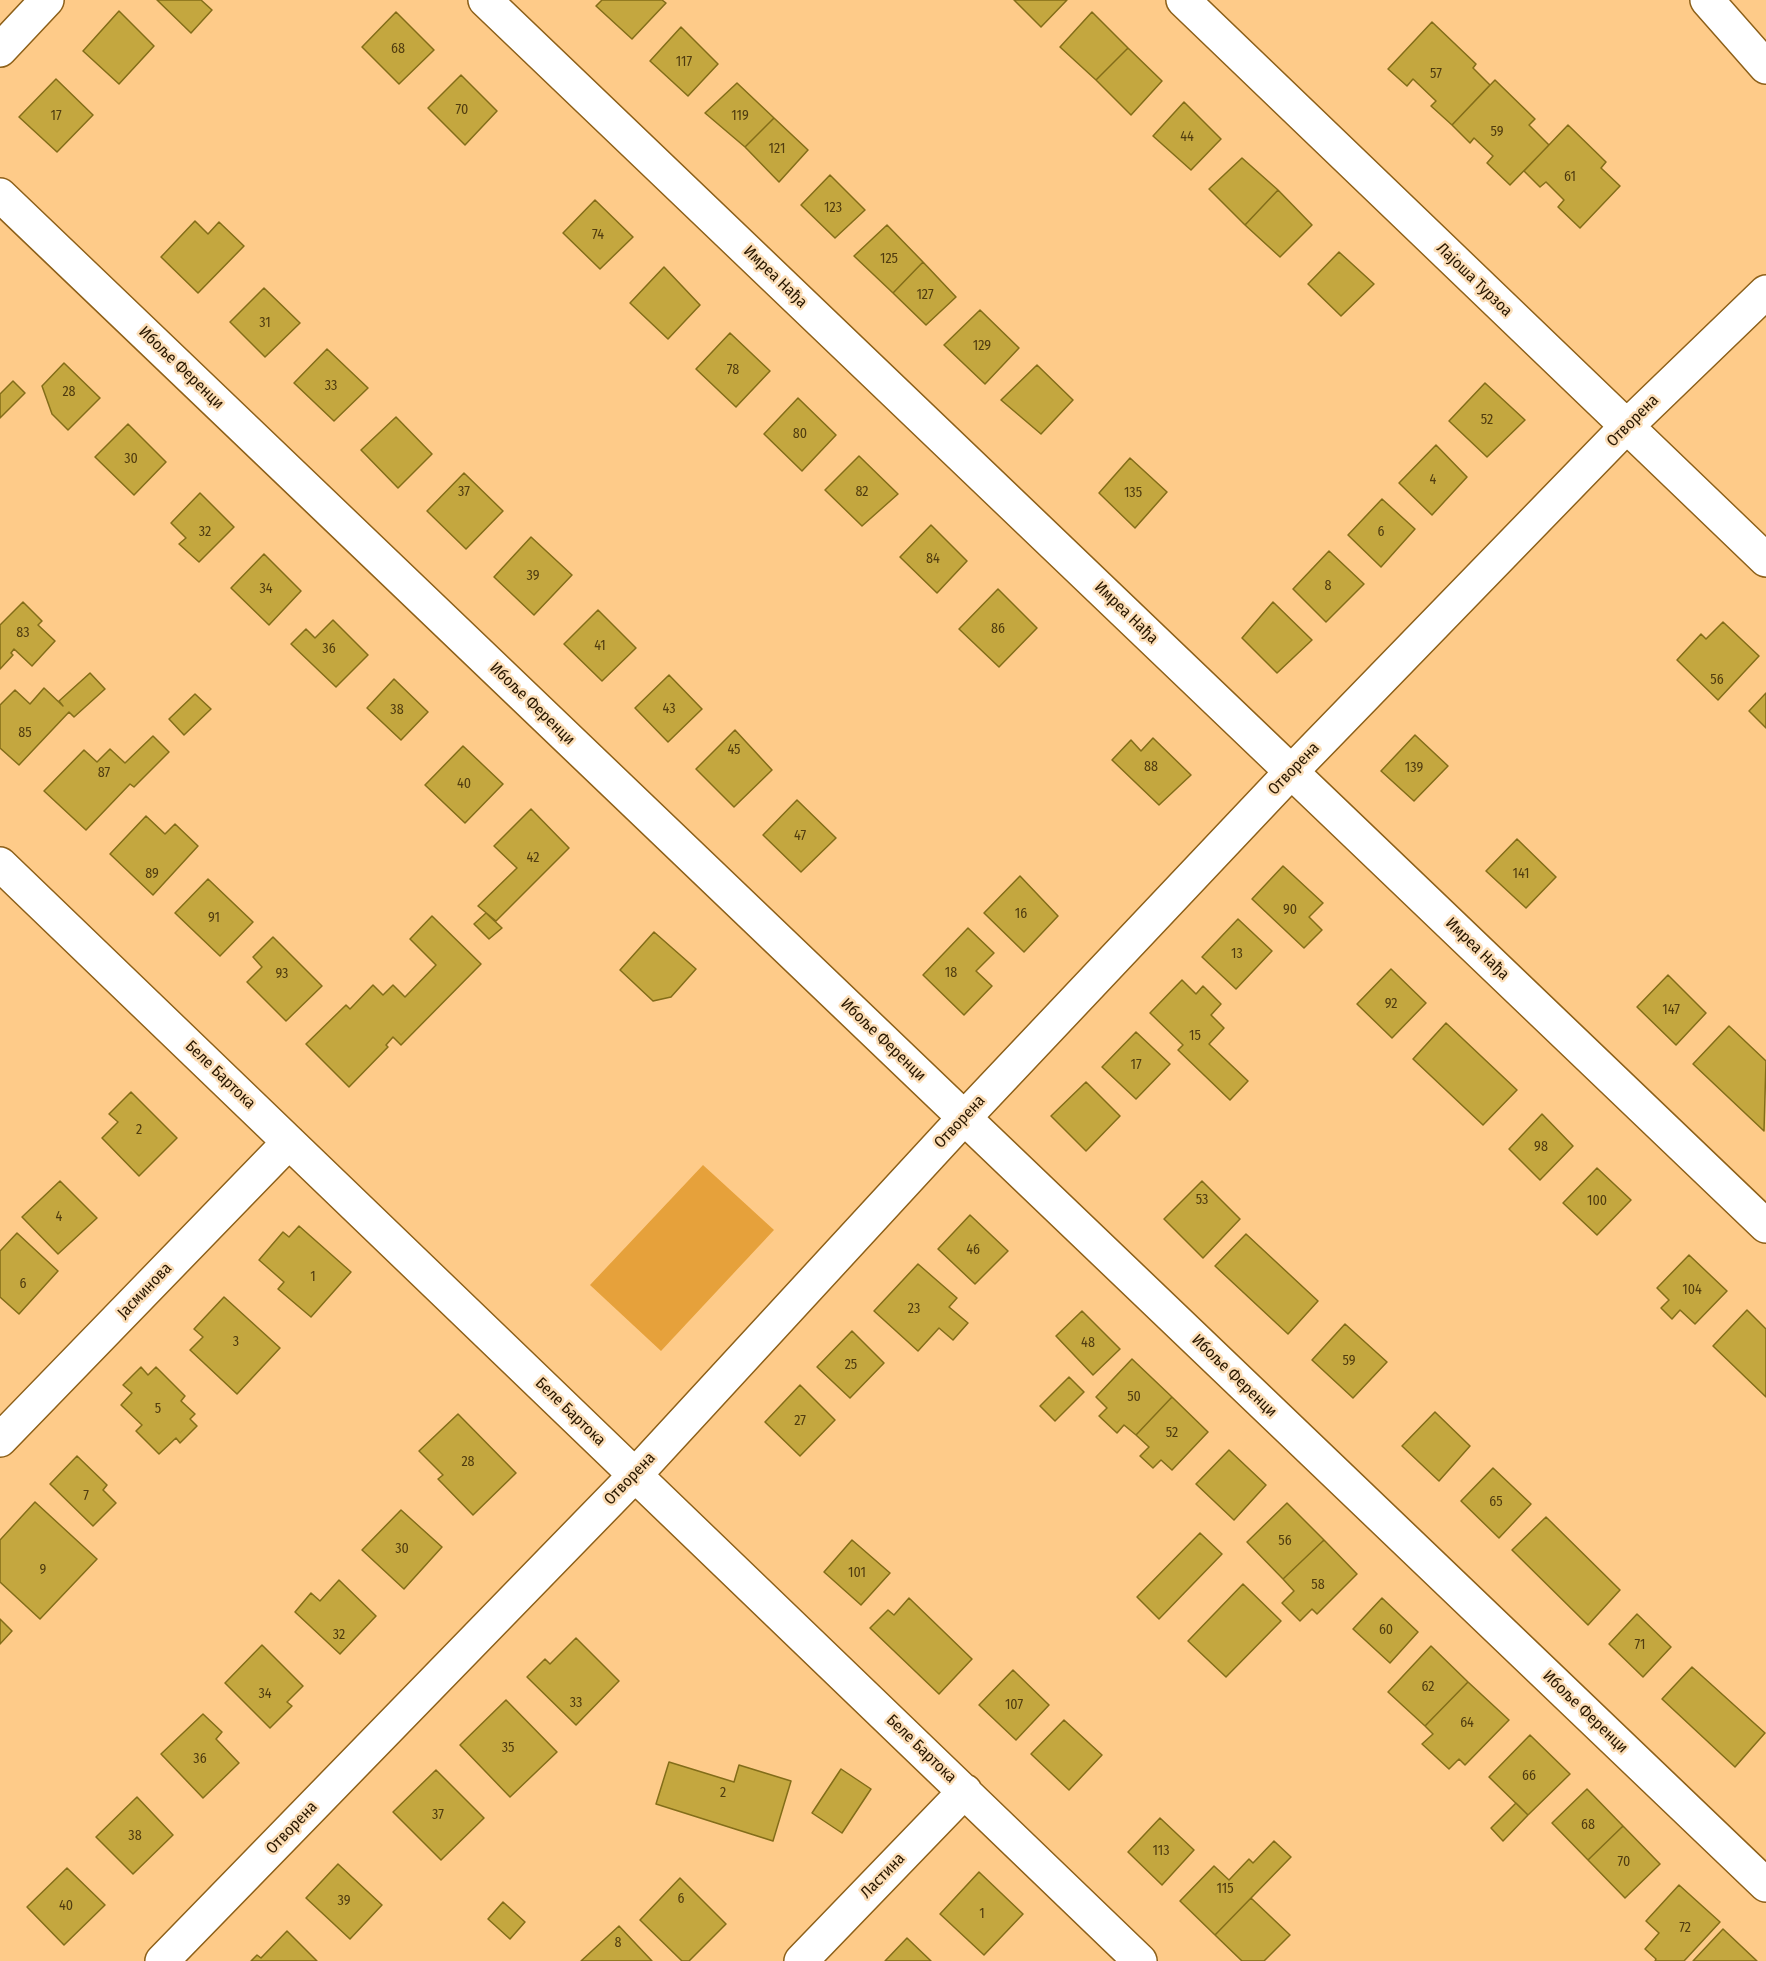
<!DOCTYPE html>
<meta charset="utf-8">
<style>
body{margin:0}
canvas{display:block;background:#fecb89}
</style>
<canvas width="1766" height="1961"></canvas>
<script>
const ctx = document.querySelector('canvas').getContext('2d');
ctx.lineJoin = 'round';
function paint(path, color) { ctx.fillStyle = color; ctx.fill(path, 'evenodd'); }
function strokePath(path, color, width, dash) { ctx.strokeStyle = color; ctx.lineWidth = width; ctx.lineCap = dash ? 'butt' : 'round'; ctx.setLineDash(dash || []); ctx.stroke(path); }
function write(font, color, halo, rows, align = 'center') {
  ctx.font = font + ' "Fira Sans Condensed",sans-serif'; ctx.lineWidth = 5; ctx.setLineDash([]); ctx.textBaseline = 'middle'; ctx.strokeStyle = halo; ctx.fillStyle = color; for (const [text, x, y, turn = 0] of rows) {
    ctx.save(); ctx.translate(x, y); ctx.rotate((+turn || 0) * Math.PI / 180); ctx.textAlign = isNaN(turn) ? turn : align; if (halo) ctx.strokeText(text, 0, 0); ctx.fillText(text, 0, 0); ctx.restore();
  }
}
const green = new Path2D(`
 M703 1165 774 1230 661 1351 590 1285Z`);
const building = new Path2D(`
 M157 0H201L212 10 191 33Z
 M602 0H662L666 3 632 39 596 6Z
 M1014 0H1067L1041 27Z
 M119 11 154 46 119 84 83 51Z
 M396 12 434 50 399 84 362 47Z
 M1092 12 1128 48 1096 80 1060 47Z
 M1432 22 1476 64 1473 68 1490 85 1452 125 1431 106 1436 101 1413 79 1407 86 1388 69Z
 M681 27 718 64 688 96 650 61Z
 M1128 48 1162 81 1131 115 1096 80Z
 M461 75 497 111 465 145 428 108Z
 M56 79 93 115 57 152 19 117Z
 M1495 80 1535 119 1529 125 1549 145 1510 185 1487 163 1493 156 1474 138 1470 143 1452 125Z
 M737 83 774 118 745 147 705 113Z
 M1184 102 1221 139 1191 170 1153 136Z
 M774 118 808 150 779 182 745 147Z
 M1568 125 1606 162 1601 168 1620 186 1580 228 1558 207 1564 200 1546 182 1540 187 1524 171Z
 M1242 158 1278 190 1245 225 1209 189Z
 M830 175 865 210 835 238 801 205Z
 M1278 190 1312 225 1280 257 1245 225Z
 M595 200 633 237 600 269 563 233Z
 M195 221 208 234 219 222 244 246 198 293 161 257Z
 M887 225 923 262 893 293 854 256Z
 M1339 252 1374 284 1341 316 1308 284Z
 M923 262 956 297 926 325 893 293Z
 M664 267 700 305 668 339 630 303Z
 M264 288 300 323 265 357 230 322Z
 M980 310 1019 348 985 384 944 345Z
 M730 333 770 371 736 407 696 369Z
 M327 349 368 388 334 421 294 383Z
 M64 363 100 398 68 430 52 414 42 386Z
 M1037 365 1073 400 1041 434 1001 400Z
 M13 381 25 393 0 418V394Z
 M1485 383 1525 420 1487 457 1449 421Z
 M798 398 836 435 802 471 764 434Z
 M396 417 432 454 398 488 361 450Z
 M128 424 166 462 134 495 95 457Z
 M1436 445 1467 477 1432 515 1399 483Z
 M859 456 898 494 862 526 825 490Z
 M1130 458 1167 492 1135 528 1099 493Z
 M464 473 503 511 466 549 427 511Z
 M200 493 234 527 199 562 179 544 186 538 171 523Z
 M1382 499 1415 529 1381 567 1348 535Z
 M931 525 967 561 937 593 900 557Z
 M531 537 572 575 534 615 494 577Z
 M1329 551 1364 584 1326 622 1293 589Z
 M264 554 301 591 269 625 231 588Z
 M998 589 1037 628 999 667 959 629Z
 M23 602 42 621 38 625 55 641 32 666 14 649 11 653 13 655 0 669V625Z
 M1273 602 1312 640 1277 673 1242 638Z
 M598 610 636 648 602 681 564 644Z
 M333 620 368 655 336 687 291 644 306 629 315 638Z
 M1723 622 1759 656 1718 700 1677 660 1701 634 1706 639Z
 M90 673 105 689 74 717 69 712 19 765 0 748V705L15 690 30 704 44 688 63 706 59 701Z
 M669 675 702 709 668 742 635 708Z
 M394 679 428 712 401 740 367 708Z
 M1766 693V728L1749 711Z
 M195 694 211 709 184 735 169 719Z
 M735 730 772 770 734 807 696 769Z
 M1415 735 1448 766 1414 801 1381 771Z
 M153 736 169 752 134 787 130 784 86 830 44 791 84 750 97 762 110 749 125 763Z
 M1153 738 1191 775 1159 805 1112 760 1131 740 1141 751Z
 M463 746 503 784 465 823 425 785Z
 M797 800 836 838 801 872 763 835Z
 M531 809 569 848 496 921 478 906 517 868 494 846Z
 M146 816 165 834 175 824 198 846 153 895 110 854Z
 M1517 839 1556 877 1526 908 1486 871Z
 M1283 866 1323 903 1309 917 1322 930 1304 948 1252 899Z
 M1020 876 1058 916 1024 952 984 913Z
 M208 879 253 922 220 956 175 913Z
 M486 913 502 928 489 939 474 924Z
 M432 916 481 964 401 1045 393 1037 386 1045 388 1047 349 1087 306 1044 346 1005 350 1009 373 985 383 995 393 985 405 997 436 965 410 939Z
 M1238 919 1272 951 1236 989 1202 957Z
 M968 928 994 953 976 971 992 986 964 1015 923 975Z
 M654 932 696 969 671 997 653 1001 620 970Z
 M273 937 322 986 286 1021 247 982 262 967 253 957Z
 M1391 969 1426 1003 1392 1038 1357 1004Z
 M1668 975 1706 1013 1676 1045 1637 1007Z
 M1182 980 1196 994 1203 986 1221 1004 1211 1015 1224 1028 1209 1044 1248 1081 1230 1100 1178 1050 1183 1045 1150 1013Z
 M1446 1023 1517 1090 1483 1125 1413 1059Z
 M1729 1026 1766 1061 1764 1131 1693 1064Z
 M1136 1032 1170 1064 1136 1099 1102 1067Z
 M1086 1082 1120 1116 1086 1151 1051 1116Z
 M131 1092 177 1138 139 1176 102 1138 118 1122 109 1114Z
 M1542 1114 1573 1146 1540 1180 1509 1149Z
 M1597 1168 1631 1200 1597 1235 1563 1203Z
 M60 1181 97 1218 58 1254 22 1217Z
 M1202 1181 1240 1219 1203 1258 1164 1219Z
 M970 1215 1008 1251 975 1284 938 1249Z
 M299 1226 351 1272 311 1317 278 1289 284 1282 259 1260 283 1232 289 1237Z
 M17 1233 58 1271 19 1314 0 1297V1251Z
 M1246 1234 1318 1301 1288 1334 1215 1266Z
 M1689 1255 1727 1291 1695 1324 1680 1310 1672 1319 1661 1308 1669 1300 1657 1288Z
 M918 1264 957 1298 949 1307 968 1323 953 1340 939 1328 918 1351 874 1311Z
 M224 1297 280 1348 237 1394 190 1350 203 1337 194 1329Z
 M1747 1310 1766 1329V1397L1713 1346Z
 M1082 1311 1120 1349 1093 1375 1056 1336Z
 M1345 1324 1387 1362 1353 1398 1312 1360Z
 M852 1331 884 1363 850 1398 817 1367Z
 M1132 1359 1172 1397 1136 1435 1124 1425 1117 1433 1099 1416 1107 1408 1096 1397Z
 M141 1367 148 1375 156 1367 185 1396 181 1401 195 1414 190 1419 197 1426 180 1443 176 1438 159 1454 136 1431 142 1425 121 1405 132 1393 123 1385Z
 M1069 1377 1084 1392 1055 1421 1040 1406Z
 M800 1385 835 1420 800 1456 765 1422Z
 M1172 1397 1208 1432 1172 1470 1161 1460 1153 1468 1140 1456 1149 1447 1136 1435Z
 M1435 1412 1470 1446 1439 1481 1402 1446Z
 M458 1414 516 1473 473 1515 438 1479 443 1475 419 1451Z
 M1229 1450 1266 1485 1234 1520 1196 1484Z
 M77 1456 107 1485 103 1490 116 1503 93 1526 50 1484Z
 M1493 1468 1531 1504 1499 1538 1461 1501Z
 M35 1502 97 1559 40 1619 0 1582V1540Z
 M1287 1503 1324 1540 1283 1579 1247 1542Z
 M401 1510 442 1547 404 1589 362 1550Z
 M1546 1517 1620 1590 1588 1625 1512 1550Z
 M1200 1533 1222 1554 1159 1619 1137 1597Z
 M852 1540 890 1573 861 1605 824 1572Z
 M1324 1540 1357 1574 1317 1614 1312 1609 1300 1621 1282 1603 1294 1591 1283 1579Z
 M339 1580 376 1616 340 1654 295 1612 311 1593 320 1601Z
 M1243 1584 1281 1621 1226 1677 1188 1641Z
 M909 1598 972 1659 939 1694 870 1628 888 1610 894 1615Z
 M1382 1598 1418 1632 1390 1663 1353 1629Z
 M1637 1614 1671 1647 1643 1677 1609 1644Z
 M0 1619 12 1631 0 1644Z
 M576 1638 619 1681 576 1725 527 1677 545 1659 550 1664Z
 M262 1645 303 1686 287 1702 292 1706 270 1728 225 1683Z
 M1431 1646 1468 1682 1425 1726 1388 1692Z
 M1692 1667 1765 1733 1735 1767 1662 1699Z
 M1013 1670 1049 1705 1016 1740 979 1705Z
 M1468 1682 1509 1720 1465 1765 1459 1759 1449 1769 1422 1744 1433 1734 1425 1726Z
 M506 1700 557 1752 510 1797 460 1745Z
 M203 1714 222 1732 216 1739 239 1763 203 1798 161 1754Z
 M1064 1720 1102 1755 1069 1790 1031 1754Z
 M1530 1735 1570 1774 1528 1815 1489 1777Z
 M669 1762 734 1782 739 1765 791 1781 773 1841 656 1804Z
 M841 1769 871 1789 842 1833 812 1813Z
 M436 1770 484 1818 441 1860 393 1812Z
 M1587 1789 1623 1826 1588 1860 1552 1823Z
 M137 1797 173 1835 133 1874 96 1837Z
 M1516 1803 1528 1815 1503 1841 1491 1828Z
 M1160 1818 1194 1850 1162 1885 1128 1852Z
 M1623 1826 1660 1864 1625 1898 1588 1860Z
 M1274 1841 1291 1857 1215 1935 1180 1901 1214 1866 1229 1880 1249 1859 1253 1863Z
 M338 1864 382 1905 350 1939 306 1898Z
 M67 1868 105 1905 64 1945 27 1907Z
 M979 1872 1023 1914 984 1955 940 1914Z
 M680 1878 726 1924 689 1961H682L640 1920Z
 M1679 1885 1720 1922 1684 1961H1655L1656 1959 1645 1949 1659 1933 1646 1921Z
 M1251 1898 1290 1935 1264 1961H1242L1215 1935Z
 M503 1902 525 1922 510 1939 488 1919Z
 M619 1926 652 1961H581Z
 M1723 1929 1757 1961H1693Z
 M287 1931 317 1961H251L257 1955 261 1958Z
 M907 1938 931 1961H885Z`);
const minor = new Path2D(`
 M485 0 1766 1226
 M1183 0 1766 560
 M0 50 47 0
 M0 195 1766 1885
 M0 864 1140 1961
 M0 1440 289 1142
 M162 1961 635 1475 964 1118 1291 772 1626 427 1766 292
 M801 1961 965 1791`);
const tertiary = new Path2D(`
 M1707 0 1766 67`);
const numberNames = [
 ["68",398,49],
 ["117",684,62],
 ["57",1436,74],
 ["70",462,110],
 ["17",56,116],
 ["119",740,116],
 ["59",1497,132],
 ["44",1187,137],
 ["121",777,149],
 ["61",1570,177],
 ["123",833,208],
 ["74",598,235],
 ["125",889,259],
 ["127",925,295],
 ["31",265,323],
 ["129",982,346],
 ["78",733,370],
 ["33",331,386],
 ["28",69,392],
 ["52",1487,420],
 ["80",800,434],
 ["30",131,459],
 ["4",1433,480],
 ["37",464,492],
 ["82",862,492],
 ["135",1133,493],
 ["32",205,532],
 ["6",1381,532],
 ["84",933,559],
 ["39",533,576],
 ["8",1328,586],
 ["34",266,589],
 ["86",998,629],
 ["83",23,633],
 ["41",600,646],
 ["36",329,649],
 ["56",1717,680],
 ["43",669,709],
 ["38",397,710],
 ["85",25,733],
 ["45",734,750],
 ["88",1151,767],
 ["139",1414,768],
 ["87",104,773],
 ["40",464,784],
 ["47",800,836],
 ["42",533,858],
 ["89",152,874],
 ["141",1521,874],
 ["90",1290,910],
 ["16",1021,914],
 ["91",214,918],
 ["13",1237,954],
 ["18",951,973],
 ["93",282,974],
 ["92",1391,1004],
 ["147",1671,1010],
 ["15",1195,1036],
 ["17",1136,1065],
 ["2",139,1130],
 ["98",1541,1147],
 ["53",1202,1200],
 ["100",1597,1201],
 ["4",59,1217],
 ["46",973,1250],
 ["1",313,1277],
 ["6",23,1284],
 ["104",1692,1290],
 ["23",914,1309],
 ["3",236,1342],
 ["48",1088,1343],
 ["59",1349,1361],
 ["25",851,1365],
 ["50",1134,1397],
 ["5",158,1409],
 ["27",800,1421],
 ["52",1172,1433],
 ["28",468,1462],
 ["7",86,1496],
 ["65",1496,1502],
 ["56",1285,1541],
 ["30",402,1549],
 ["9",43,1570],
 ["101",857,1573],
 ["58",1318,1585],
 ["60",1386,1630],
 ["32",339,1635],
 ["71",1640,1645],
 ["62",1428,1687],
 ["34",265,1694],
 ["33",576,1703],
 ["107",1014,1705],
 ["64",1467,1723],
 ["35",508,1748],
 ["36",200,1759],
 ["66",1529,1776],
 ["2",723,1793],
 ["37",438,1815],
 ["68",1588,1825],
 ["38",135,1836],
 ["113",1161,1851],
 ["70",1624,1862],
 ["115",1225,1889],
 ["6",681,1899],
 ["39",344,1901],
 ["40",66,1906],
 ["1",982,1914],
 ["72",1685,1928],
 ["8",618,1943]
];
const streetNames = [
 ["Имреа Нађа",775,277,44],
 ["Лајоша Турзоа",1474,280,44],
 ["Ибоље Ференци",181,368,44],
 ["Отворена",1633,421,-45],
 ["Имреа Нађа",1126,613,44],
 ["Ибоље Ференци",532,704,44],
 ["Отворена",1294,769,-46],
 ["Имреа Нађа",1477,949,44],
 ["Ибоље Ференци",883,1040,44],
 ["Беле Бартока",220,1075,44],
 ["Отворена",960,1122,-47],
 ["Јасминова",145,1291,-46],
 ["Ибоље Ференци",1234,1376,44],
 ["Беле Бартока",570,1412,44],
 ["Отворена",630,1479,-46],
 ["Ибоље Ференци",1585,1712,44],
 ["Беле Бартока",921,1749,44],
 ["Отворена",292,1828,-46],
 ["Ластина",883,1876,-46]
];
paint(green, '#e6a13b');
paint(building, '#c4a73f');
strokePath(building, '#836d19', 1.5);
strokePath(minor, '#8d6019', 36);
strokePath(tertiary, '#8d6019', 36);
strokePath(minor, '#fff', 33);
strokePath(tertiary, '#fff', 33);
write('14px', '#503c10', null, numberNames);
write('16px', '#2a1800', '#fbddb6', streetNames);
</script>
